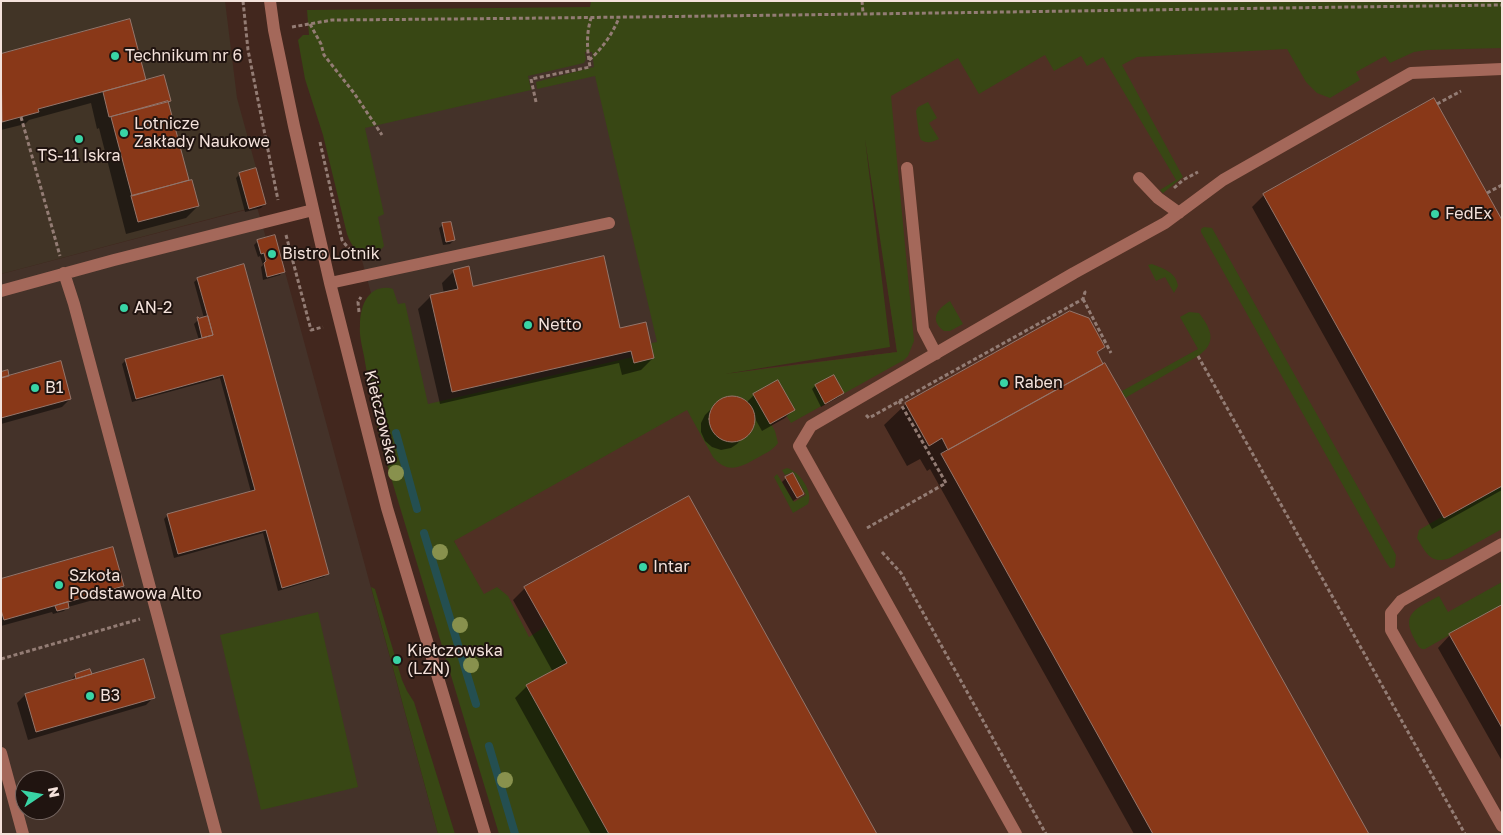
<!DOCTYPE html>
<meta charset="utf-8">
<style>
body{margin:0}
#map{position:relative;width:1503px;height:835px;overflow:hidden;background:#42271e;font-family:"Golos Text",sans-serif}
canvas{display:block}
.frame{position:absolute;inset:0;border:2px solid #f4e2db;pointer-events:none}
.north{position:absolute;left:15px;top:770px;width:50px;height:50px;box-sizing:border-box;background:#201410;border:1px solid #756661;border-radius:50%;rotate:78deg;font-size:14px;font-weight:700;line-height:20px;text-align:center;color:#f4e2db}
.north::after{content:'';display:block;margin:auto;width:18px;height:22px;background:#39d4a5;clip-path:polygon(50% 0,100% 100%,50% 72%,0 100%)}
</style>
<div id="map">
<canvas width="1503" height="835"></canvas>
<div class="frame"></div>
<div class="north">N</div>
</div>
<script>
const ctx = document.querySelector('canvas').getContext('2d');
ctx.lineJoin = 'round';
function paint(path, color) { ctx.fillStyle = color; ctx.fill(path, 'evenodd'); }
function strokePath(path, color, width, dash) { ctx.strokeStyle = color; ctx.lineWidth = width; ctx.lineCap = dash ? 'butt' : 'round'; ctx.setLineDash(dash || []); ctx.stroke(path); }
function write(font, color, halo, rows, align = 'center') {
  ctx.font = font + ' "Golos Text",sans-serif'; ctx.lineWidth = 4; ctx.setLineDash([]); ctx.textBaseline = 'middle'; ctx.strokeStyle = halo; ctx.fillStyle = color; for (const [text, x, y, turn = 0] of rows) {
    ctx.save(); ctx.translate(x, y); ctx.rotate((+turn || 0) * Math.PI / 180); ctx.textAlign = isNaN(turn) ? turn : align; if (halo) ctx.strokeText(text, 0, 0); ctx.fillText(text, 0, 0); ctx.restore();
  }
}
const commercial = new Path2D(`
 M596 52 671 382 417 414 371 293 340 181 316 62Z
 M257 207 266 238 275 235 438 834H1V274ZM25 780H55V810H25Z`);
const built = new Path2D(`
 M1502 15V834H540L417 414 671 382 767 368 897 352 862 111 864 26Z`);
const education = new Path2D(`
 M1 1H225L237 98 266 204 1 274Z`);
const green = new Path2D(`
 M591 1H1502V48L1427 50 1414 52 1390 63 1385 56 1356 72 1360 80 1330 98 1317 93 1306 82 1287 49 1137 57 1122 65 1183 177 1163 193 1160 190 1176 180 1103 57 1087 66 1081 56 1054 71 1045 55 979 94 958 58 891 96 914 341 908 356 904 360 791 423 786 415 771 424 775 431 778 443C773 450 766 453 759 457 741 467 728 475 713 457L687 410 454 541 484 594 497 587 508 596 529 637 546 626 567 663 527 685 609 834H499L382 448C375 417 369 387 364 356 362 346 359 335 360 325 360 312 364 294 378 289 383 288 388 287 393 289L398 304 405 303 428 404 633 357 635 363 654 358 651 343 657 342 595 76 537 89 536 82 594 67 592 52H585L586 59 584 63 528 76 531 90 365 128 384 214 378 217 384 246 377 254C359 256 353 250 347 234L323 135 305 79 298 40 303 35H309L307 10 590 7ZM865 139 897 352 725 374 890 347Z
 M928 102 937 118 929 123 939 139C932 142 928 144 921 140L919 135 916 111 918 107Z
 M1204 227 1212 228 1396 555 1395 566 1393 568H1390L1386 562 1201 232V229Z
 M1152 264C1164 269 1176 272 1178 286L1174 293 1165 277 1156 281 1148 265Z
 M950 301 963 324 950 331H944C929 320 937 309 950 301Z
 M1189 312 1199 313C1212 330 1217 343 1198 356L1125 398 1122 391 1198 349 1180 317Z
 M787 468C799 471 814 492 808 504L793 513 774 477 777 474 794 502 806 495 793 472 785 475 782 470Z
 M1502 486V529L1450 558C1431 565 1426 553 1417 538L1419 530 1443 516 1445 518Z
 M1502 582V605L1425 649H1422L1419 647C1399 615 1411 611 1439 596L1448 612Z
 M371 587 375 589 402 680 407 691 414 702 455 834H438Z
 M318 612 358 787 261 810 220 635Z`);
const shadow = new Path2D(`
 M129 21 145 82 170 100 167 103 189 182 198 206 186 218 126 234 99 128 97 129 91 103 29 120 25 124 1 130V55Z
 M240 174 265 204 261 208 245 212 236 178Z
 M1264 195 1502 222V490L1432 529 1252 207Z
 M443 225 454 240 450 244 443 245 439 228Z
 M258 241 284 271 280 275 263 280 261 267 263 265 260 256 258 257 254 245Z
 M454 271 472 287 619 329 653 358 641 370 622 375 619 363 440 404 418 309 430 297 444 294 442 283Z
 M198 279 328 573 324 577 278 591 263 533 174 558 164 519 168 515 251 492 220 378 132 402 122 364 126 360 199 340 194 324 198 320 204 318 194 282Z
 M1070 312 1103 347 1096 354 1102 363 1097 368 1367 834H1134L930 469 927 471 920 459 907 466 884 425 906 404Z
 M1 373 4 378 70 399 62 407 1 424Z
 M815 386 842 393 839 397 821 407 812 389Z
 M754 395 793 410 785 418 762 431 753 415V421L751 429 737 444 731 448 721 450 712 447 705 441 701 432V423L705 415 720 400 728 397 736 398 746 403Z
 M786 478 803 494 793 501 782 482Z
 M1 580 123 586 115 594 68 607 64 611 53 614 52 612 1 626Z
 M525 588 876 834H591L515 698 527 686 553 672 513 600Z
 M1502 606V761L1438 648 1450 635Z
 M90 674 87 677 154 697 146 705 28 740 17 703 25 695 73 681 72 679 76 675Z`);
const stream = new Path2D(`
 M396 433 417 509
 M424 533 476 704
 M489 746 515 834`);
const building = new Path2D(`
 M130 19 146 80 38 109 39 112 2 122 1 54Z
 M164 75 171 101 109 117 103 92Z
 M1434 98 1502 220V486L1444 518 1263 194Z
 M168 101 189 180 132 196 111 117Z
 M256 168 266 204 249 209 239 173Z
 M192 180 199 206 138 222 131 196Z
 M451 222 455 240 446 242 442 223Z
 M275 235 285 272 267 277 264 263 266 261 264 253 261 254 257 240Z
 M604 256 620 328 646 322 654 358 634 363 631 351 452 392 430 295 458 289 453 270 469 266 473 286Z
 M244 264 329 574 282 588 266 530 178 554 167 514 255 490 223 375 136 399 125 359 213 335 197 278Z
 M1070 311 1089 318 1105 347 1097 352 1103 364 948 450 942 438 929 446 905 403Z
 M208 316 213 335 202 338 197 317H198L199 318Z
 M61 361 71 399 1 418V378Z
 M1105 363 1125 398 1369 834H1153L941 454Z
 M8 370 9 376 1 378V372Z
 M834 375 844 393 825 404 815 385Z
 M778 380 795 410 770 424 753 394Z
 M709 419a23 23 0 1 1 46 0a23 23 0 1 1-46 0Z
 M793 473 804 494 797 498 785 477Z
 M689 496 877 834H609L526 685 567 663 524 587Z
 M113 547 124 586 4 620 1 610V579Z
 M68 602 69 608 57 611 55 606Z
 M1502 605V728L1449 634Z
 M144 659 155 698 36 732 25 694Z
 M90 669 92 674 76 679 75 674Z`);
const path = new Path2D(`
 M243 1 248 50 278 200
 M862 1 863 13
 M310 24 321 44 324 55 354 93 382 135
 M292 27 332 20C722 17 1112 10 1502 5
 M589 60C603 48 612 34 619 18
 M536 102 531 79 590 67C587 49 586 35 591 18
 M1437 104 1461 91
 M21 117 60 256
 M320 142 342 240C347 248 352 248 354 259
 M1174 188 1183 180 1198 172
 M1487 193 1502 185
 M286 235 311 330 323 327
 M1083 299 1111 353
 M359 312 358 302 361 297
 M1198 356 1465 834
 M866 415 869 418 1083 299 1085 292 1083 290
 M867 528 946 483 899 401
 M882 552 901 573 1046 834
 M1 659 140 619`);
const minor = new Path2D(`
 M270 1 274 30 294 126 330 283 387 508 485 834
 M907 168 923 329 936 354
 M1139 178 1158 198 1179 213
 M64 273 74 304 216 834
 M330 283 609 223
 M1 291 114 260 313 210
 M1502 544 1401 601 1391 613V630L1502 826
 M1 753 23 834
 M1016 834 799 446 811 426 1074 273 1165 223 1223 180 1411 73 1502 69`);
const trees = [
 [396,473],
 [440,552],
 [460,625],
 [471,665],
 [505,780]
];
const markers = [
 [115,56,5,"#39d4a5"],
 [124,133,5,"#39d4a5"],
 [79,139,5,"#39d4a5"],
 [1435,214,5,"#39d4a5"],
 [272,254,5,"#39d4a5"],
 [124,308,5,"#39d4a5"],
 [528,325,5,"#39d4a5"],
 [1004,383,5,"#39d4a5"],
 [35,388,5,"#39d4a5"],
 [643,567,5,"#39d4a5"],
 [59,585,5,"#39d4a5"],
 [397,660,5,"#39d4a5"],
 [90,696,5,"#39d4a5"]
];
const poiNames = [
 ["Technikum nr 6",125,56],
 ["Lotnicze",134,124],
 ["Zakłady Naukowe",134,142],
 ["TS-11 Iskra",79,156,"center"],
 ["FedEx",1445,214],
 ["Bistro Lotnik",282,254],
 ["AN-2",134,308],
 ["Netto",538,325],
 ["Raben",1014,383],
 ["B1",45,388],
 ["Intar",653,567],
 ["Szkoła",69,576],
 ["Podstawowa Alto",69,594],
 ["Kiełczowska",407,651],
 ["(LZN)",407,669],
 ["B3",100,696]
];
const streetNames = [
 ["Kiełczowska",381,417,76]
];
paint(commercial, '#443229');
paint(built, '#503024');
paint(education, '#413426');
paint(green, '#384714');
paint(shadow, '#0007');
strokePath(stream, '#244f51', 8);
paint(building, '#893818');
strokePath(building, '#95756a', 1);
strokePath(path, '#937c74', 3, [4, 2.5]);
strokePath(minor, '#a4685a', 12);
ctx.fillStyle = '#88914d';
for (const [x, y] of trees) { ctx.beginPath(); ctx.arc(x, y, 8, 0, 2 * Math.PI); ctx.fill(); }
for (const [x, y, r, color] of markers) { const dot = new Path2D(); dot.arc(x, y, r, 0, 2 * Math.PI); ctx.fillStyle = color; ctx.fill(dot); strokePath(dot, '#201410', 2); }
write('16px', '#f4e2db', '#201410', poiNames, 'left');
write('16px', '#f4e2db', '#201410', streetNames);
</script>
